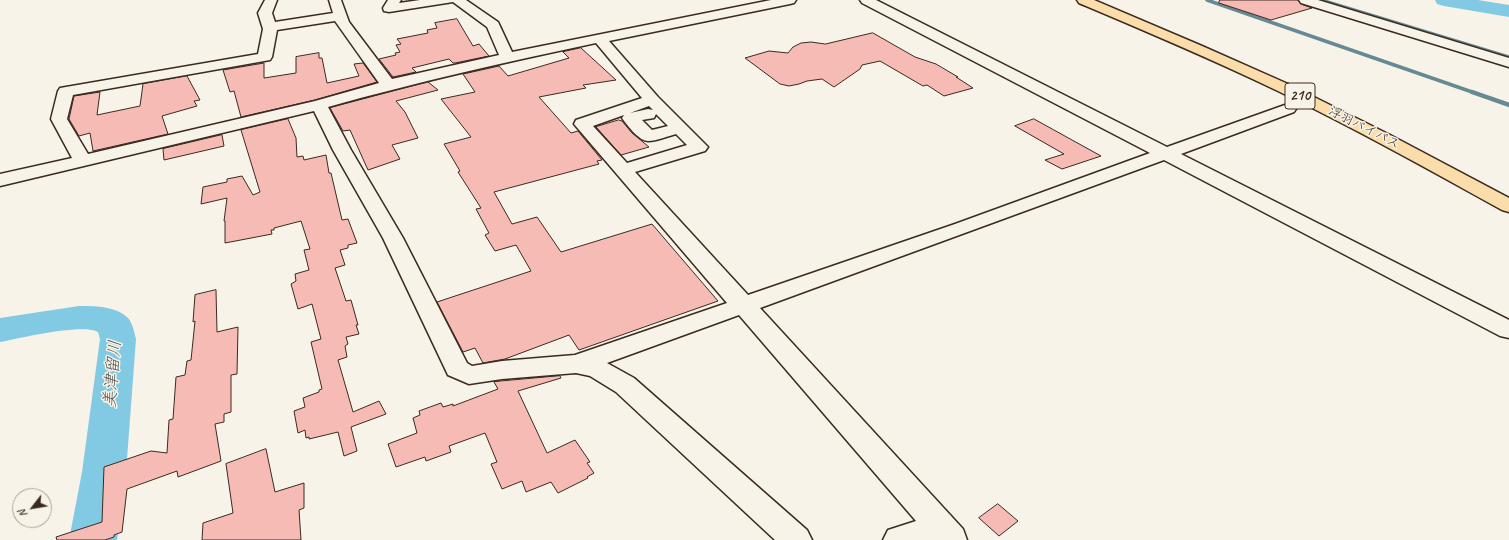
<!DOCTYPE html>
<meta charset="utf-8">
<style>
body{margin:0}
#map{position:relative;width:1509px;height:540px;overflow:hidden;background:#f7f3e8;font-family:Caveat,sans-serif}
canvas{display:block}
.north{position:absolute;left:12px;top:488px;width:40px;height:40px;box-sizing:border-box;background:#f7f3e8;border:1px solid #aca397;border-radius:50%;rotate:239deg;font-size:11px;font-weight:700;line-height:16px;text-align:center;color:#3b2a1e}
.north::after{content:'';display:block;margin:auto;width:14px;height:18px;background:#3b2a1e;clip-path:polygon(50% 0,100% 100%,50% 72%,0 100%)}
</style>
<div id="map">
<canvas width="1509" height="540"></canvas>
<div class="north">N</div>
</div>
<script>
const ctx = document.querySelector('canvas').getContext('2d');
ctx.lineJoin = 'round';
function strokePath(path, color, width, dash) { ctx.strokeStyle = color; ctx.lineWidth = width; ctx.lineCap = dash ? 'butt' : 'round'; ctx.setLineDash(dash || []); ctx.stroke(path); }
function paint(path, color) { ctx.fillStyle = color; ctx.fill(path, 'evenodd'); }
function write(font, color, halo, rows, align = 'center') {
  ctx.font = font + ' Caveat,"Klee One",sans-serif'; ctx.lineWidth = 3; ctx.setLineDash([]); ctx.textBaseline = 'middle'; ctx.strokeStyle = halo; ctx.fillStyle = color; for (const [text, x, y, turn = 0] of rows) {
    ctx.save(); ctx.translate(x, y); ctx.rotate((+turn || 0) * Math.PI / 180); ctx.textAlign = isNaN(turn) ? turn : align; if (halo) ctx.strokeText(text, 0, 0); ctx.fillText(text, 0, 0); ctx.restore();
  }
}
const streamFar1 = new Path2D(`
 M1207 0 1475 93
 M1321 0 1509 57`);
const stream = new Path2D(`
 M1472 92 1509 105`);
const river = new Path2D(`
 M1435 0H1478L1509 5V17L1444 6 1437 4Z
 M79 306C95 306 116 306 128 318 133 324 134 332 136 339L126 472 117 540H69L82 472 100 339 98 332C83 323 20 338 0 342V318Z`);
const building = new Path2D(`
 M1220 0H1298L1301 4 1312 8 1271 20 1219 3Z
 M457 19 473 46 479 44 489 56 455 63H453L449 59 412 68 416 72 393 77 379 59 396 55 395 53 400 52 396 45 401 44 397 39 428 33 427 30 437 28 435 23Z
 M873 33 915 57 936 64 958 77H956L973 88 944 96 927 85 923 86 880 61 862 65 860 69 834 87 822 79 807 81 799 84 789 86 780 84 745 58 769 51 788 53 793 47 801 43 811 42 825 44Z
 M581 48 616 80 583 85 586 88 539 97 571 133 578 131 602 160 597 161 599 164 494 192 512 224 537 217 561 252 652 224 718 301 579 350 569 335 505 359 483 363 475 348 463 352 437 302 531 271 516 245 495 251 485 235 489 233 476 209 481 208 458 172 460 171 444 144 471 137 441 99 475 92 463 74 499 66 508 76 569 58 563 52Z
 M319 53V58H322L327 83 359 76 354 64 363 63 377 82 315 100 241 117 234 91 230 92 223 70 264 63V78L296 73V57Z
 M187 76 200 100 194 101 197 106 162 116 168 134 93 151 90 133 79 136 69 119 74 96 100 92 97 115 140 106 143 84Z
 M428 82 438 90 396 101 405 112 418 138 392 145 400 159 368 170 350 130 343 131 330 108Z
 M288 119 296 138 297 157 303 156 304 160 326 155 329 173H331L342 220 348 219 357 243 348 245V248L340 250 345 265 335 268 346 301 351 300 358 325H356L359 334 346 337 348 344 345 346 347 357 338 360 353 412 379 401 386 414 351 427 357 451 344 456 338 432 309 439V437L306 438 305 430 298 433 294 411 305 407 303 398 319 392V390L322 389 311 342 321 339 312 304 298 309 291 284 296 281 295 274 309 270 304 250 310 249 301 221 274 228V230H271L272 234 225 243V221H224L227 198 201 204 203 187 227 182V179L242 176 253 195 260 192 241 130Z
 M1034 119 1063 135 1101 156 1062 169 1045 160 1064 154 1015 126Z
 M619 120 622 121 632 133 649 147 621 155 596 127Z
 M222 135 224 146 164 160 163 149Z
 M216 290 217 332 238 327 237 374 231 375V412L224 414V422L215 424 221 461 178 477 177 471 127 489 122 532 114 535V537L105 540H57L56 537 102 522 104 467 151 451 167 453 169 420 173 419 176 377 185 375 187 361 191 360 195 321 193 322 195 295Z
 M560 376 561 378 518 391 547 453 575 440 590 462 587 463 594 473 587 477 588 478 558 493 551 482 526 492 522 481 502 489 491 464 497 462 485 433 449 446 451 452 426 461 425 457 396 467 388 444 417 433 413 418 420 415 419 411 441 403 443 407 453 404V406L498 389 494 382Z
 M266 449 275 492 304 483V508L299 510 301 540H202L203 523 233 513 226 464Z
 M998 504 1018 521 999 536 979 518Z`);
const minor = new Path2D(`
 M265 0H277L272 13 275 22 333 13 329 0H341L349 22 392 79 499 55 487 27 453 2 389 12 384 11 383 8 388 0H401L399 3 420 0H466L498 22 512 52 771 0H796L794 3 790 4 609 41 658 97 708 147 705 151 635 172 748 295 955 224 1150 153 862 3 860 0H876L1167 147 1282 106 1288 104 1294 106 1296 109 1294 112 1181 154 1509 320V338L1500 336 1164 160 760 308 963 529 967 540H883L888 530 916 521 739 315 607 363 634 378 807 530 812 540H775L616 392 590 376 576 373 502 379 469 384 448 375 383 238 333 150 314 111 0 186V174L72 158 51 119 58 91 60 88 258 54 263 29 258 13ZM335 21 379 83 315 101 88 154 67 119 73 95 270 60 272 57 277 30ZM596 43 642 98 576 120 574 124 727 303 575 355 502 361 472 366 467 363 403 238 351 150 328 107C417 82 506 62 596 43ZM649 106 653 110 648 109 630 113ZM655 113 668 126 652 130 642 120 654 118 656 114ZM624 115 622 118C627 125 639 141 648 141 657 141 668 136 676 134L687 145 627 163 593 126Z
 M1299 0H1318L1509 58V67L1301 3Z`);
const highway = new Path2D(`
 M1077 0H1094L1202 46 1288 84 1392 136 1509 198V212L1502 210C1428 169 1354 128 1278 91 1212 59 1145 31 1079 3Z`);
const farStreetnames = [
 ["浮羽バイパス",1364,128,27]
];
const shields = [
 [1300,96,30]
];
const shieldNames = [
 ["210",1300,96]
];
const waterNames = [
 ["美津留川",113,374,-85]
];
strokePath(streamFar1, '#668994', 3.5);
strokePath(stream, '#668994', 4.5);
paint(river, '#82c9e3');
paint(building, '#f7bbb5');
strokePath(building, '#3b2a1e', 1);
strokePath(minor, '#3b2a1e', 3);
strokePath(highway, '#3b2a1e', 3);
paint(minor, '#f7f3e8');
paint(highway, '#fbddab');
write('13px', '#3b2a1e', '#f7f3e8', farStreetnames);
for (const [x, y, w] of shields) { const box = new Path2D(); box.roundRect(x - w / 2, y - 13, w, 26, 3); ctx.fillStyle = '#f7f3e8'; ctx.fill(box); strokePath(box, '#3b2a1e', 1); }
write('bold 15px', '#3b2a1e', null, shieldNames);
write('italic 17px', '#4d524f', '#f7f3e8', waterNames);
</script>
